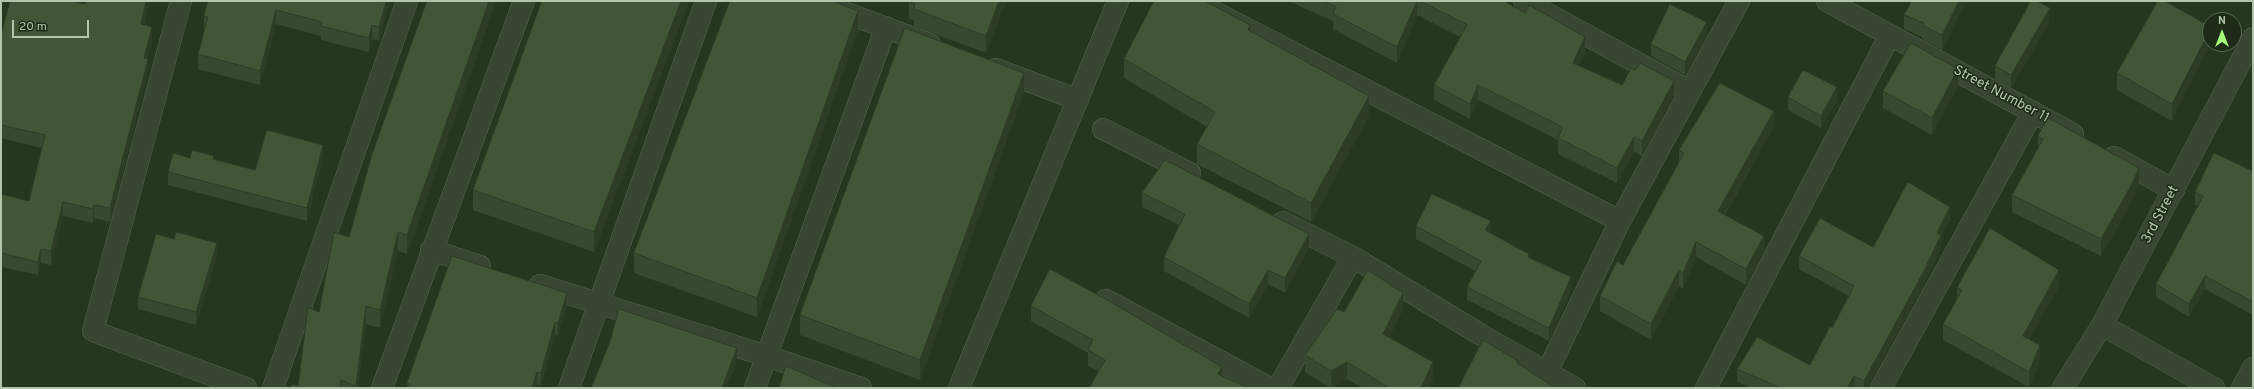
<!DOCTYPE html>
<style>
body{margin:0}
#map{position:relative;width:2254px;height:389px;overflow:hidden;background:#27361e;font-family:Overpass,sans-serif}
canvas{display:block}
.frame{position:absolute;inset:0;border:2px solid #b3c4ab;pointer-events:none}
.north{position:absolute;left:2202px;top:12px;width:40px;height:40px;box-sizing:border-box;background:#1e2b17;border:1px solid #5a6852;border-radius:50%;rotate:0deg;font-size:11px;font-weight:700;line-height:16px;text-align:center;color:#b3c4ab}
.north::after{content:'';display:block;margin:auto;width:14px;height:18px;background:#a3fc79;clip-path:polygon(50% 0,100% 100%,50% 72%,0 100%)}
.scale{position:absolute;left:12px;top:20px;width:77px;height:18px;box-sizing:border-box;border:2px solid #b3c4ab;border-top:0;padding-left:5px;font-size:12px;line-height:14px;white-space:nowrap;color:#b3c4ab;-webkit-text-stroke:3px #1e2b17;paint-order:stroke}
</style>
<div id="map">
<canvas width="2254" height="389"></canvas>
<div class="frame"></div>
<div class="north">N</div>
<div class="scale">20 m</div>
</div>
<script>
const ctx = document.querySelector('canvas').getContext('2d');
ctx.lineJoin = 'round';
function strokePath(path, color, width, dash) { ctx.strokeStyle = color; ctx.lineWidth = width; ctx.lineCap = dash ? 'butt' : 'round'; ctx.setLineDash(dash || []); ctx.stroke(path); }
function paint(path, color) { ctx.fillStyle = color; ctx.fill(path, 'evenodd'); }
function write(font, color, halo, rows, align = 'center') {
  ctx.font = font + ' Overpass,sans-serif'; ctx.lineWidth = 3; ctx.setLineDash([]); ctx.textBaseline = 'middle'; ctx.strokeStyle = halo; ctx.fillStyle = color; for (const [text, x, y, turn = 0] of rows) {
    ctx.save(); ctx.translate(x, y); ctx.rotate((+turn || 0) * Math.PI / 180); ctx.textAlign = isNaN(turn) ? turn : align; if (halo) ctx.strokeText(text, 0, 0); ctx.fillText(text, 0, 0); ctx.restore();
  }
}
const minor = new Path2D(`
 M181 1 93 331 246 388
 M814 1 930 44
 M1193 1 1620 221
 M1524 1 1689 91
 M1827 1 2073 134
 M996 69 1078 100
 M1103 129 1190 173
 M2114 157 2174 190
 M1283 222 1353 257 1483 336 1575 388
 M431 250 480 266
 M540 285 767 356 861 388
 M1106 300 1270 388
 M2102 325 2214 388
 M1547 372 1620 221 1739 1
 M273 388 407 1
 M382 388 524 1
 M569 388 706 1
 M755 388 886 27
 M959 388 1118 1
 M1278 388 1353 257
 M1706 388 1890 35
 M1881 388 2033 112
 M2063 388 2102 325 2253 38
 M2242 388 2253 368`);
const wall = new Path2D(`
 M149 1 144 25 152 40 147 59 148 72 110 222 94 218 93 223 63 216 51 265 41 263 38 275 1 267V194L29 201 42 148 1 138V36L85 4Z
 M208 1H390L379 41 372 39 369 52 321 40V36L276 24 260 85 198 69V54L204 30V16Z
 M427 1H496L407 254 398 251 380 328 366 324 358 388H290L298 386 319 312 349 237Z
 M542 1H689L594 252 473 210V190Z
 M909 1H1006L986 53 914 26V20L909 19Z
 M1288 1H1504L1585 52 1578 66 1622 85 1674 96 1642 156 1634 152 1617 183 1558 154V140L1478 100 1470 119 1434 100V85L1460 37 1417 15 1397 63 1333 29V21Z
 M1966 1 1942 50 1922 39V37L1904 29V15Z
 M2050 21 2011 88 1995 79V66Z
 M2204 23 2172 121 2117 90V73Z
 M858 30 757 317 634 273V253Z
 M1250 32 1369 116 1311 222 1197 164V144L1207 127 1124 78V59Z
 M1707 35 1685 75 1651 56V44Z
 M1958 86 1932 135 1883 108V91Z
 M1024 92 920 380 800 335V315Z
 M1788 97 1837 100 1821 128 1788 110Z
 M1774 126 1725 215 1764 251 1746 285 1696 257 1683 289 1679 286 1651 340 1600 311V296L1623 265 1679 161V150Z
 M2038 136 2139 185 2132 201 2101 256 2012 212V195L2038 149Z
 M190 158 214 159 255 170 323 158 307 221 168 185V172Z
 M2253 171V315L2205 289 2189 317 2156 297V284L2198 206 2195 205V192Z
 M1142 193 1309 248 1285 293 1268 284 1249 318 1164 271V257L1179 225 1142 207Z
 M1950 220 1941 237V248L1923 286 1867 388H1752L1737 382V369L1810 365 1832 328 1849 296 1799 269V256L1873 247Z
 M1416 226 1491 233 1529 257 1571 290 1549 341 1467 300V287L1475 271 1416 239Z
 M174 239 217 256 196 325 138 309V297Z
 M2059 286 2029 340 2040 361 2029 387 1943 340V324L1957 299V288Z
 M567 305 558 336 555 335 541 386 537 384 536 388H407V383Z
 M1031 306 1222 367 1098 371 1088 366V353L1031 321Z
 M1403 309 1389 337 1433 379 1429 388H1362L1347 379 1331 388 1305 372V355L1344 312Z`);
const shadedWall = new Path2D(`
 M146 1H149L141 37V24Z
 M386 1H390L379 41V27Z
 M489 1H496L407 254V235Z
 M681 1H689L594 252V232Z
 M999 1H1006L986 53V36Z
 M1417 1V15L1397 63V47Z
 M1959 1H1966L1942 50V35Z
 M2050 8V21L2011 88V75Z
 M276 10V24L260 85V71Z
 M858 11V30L757 317V298Z
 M1707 22V35L1685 75V62Z
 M372 25V39L369 52V38Z
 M1250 25V44L1248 30Z
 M152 27V40L144 71V58Z
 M2210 30V44H2211L2172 121V104Z
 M1585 37V52L1573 78V63Z
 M148 59V72L110 222V208Z
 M1958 69V86L1932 135V118Z
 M1024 73V92L920 380V360Z
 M1674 81V96L1642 156V141Z
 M1478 85V100L1470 119V104Z
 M1837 87V100L1821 128V116Z
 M1369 96V116L1311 222V203Z
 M1774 111V126L1718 226V211Z
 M1634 137V152L1617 183V168Z
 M323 145V158L307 221V208Z
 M2139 168V185L2132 201 2101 256V239Z
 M63 202V216L51 265V251Z
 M94 205V218L93 223V209Z
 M1950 207V220L1941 237V248L1923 286 1867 388H1864V381L1937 233Z
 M1491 221V234L1485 230Z
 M398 232V251L380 328V310Z
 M1309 234V248L1285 293V278Z
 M1764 236V251L1746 285V269Z
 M1696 242V257L1683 289V273Z
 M217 243V256L196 325V312Z
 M41 249V263L38 275V262Z
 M1268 270V284L1249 318V304Z
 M1679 270V286L1651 340V324Z
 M2059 270V286L2023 352V336Z
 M2205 276V289L2189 317V304Z
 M1571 277V290L1549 341V328Z
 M567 293V305L558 336V323Z
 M1403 293V309L1383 351V334Z
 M366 306V324L358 388H356Z
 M555 322V335L541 386V373Z
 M2040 345V361L2029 387V372Z
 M737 348V361L727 388H722Z
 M1347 362V379L1331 388V371Z
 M1433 362V379L1429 388H1421Z
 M1222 367V383L1218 374Z
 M537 372V384L536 388H532Z
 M1854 376V388H1847Z`);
const building = new Path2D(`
 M10 1H71L85 4 86 1H146L141 24 152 27 144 58 148 59 110 208 94 205 93 209 63 202 51 251 41 249 38 262 1 253V194L29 201 45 135 1 125V36Z
 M208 1H386L379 27 372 25 369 38 321 26 322 22 276 10 260 71 198 54 208 17 204 16Z
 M427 1H489L407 235 398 232 380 310 366 306 356 386 341 380 340 388H290L292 384 298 386 308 307 319 312 334 232 349 237 372 154Z
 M542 1H681L594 232 473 190Z
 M730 1H832L858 11 757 298 634 253Z
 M909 1H999L986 36 914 9 915 4 909 2Z
 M1154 1H1205L1250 25 1248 30 1369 96 1311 203 1197 144 1215 112 1124 59Z
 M1323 1H1417L1397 47 1333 14 1336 7Z
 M1420 1H1504L1525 13 1529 5 1585 37 1573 63 1622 85 1631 68 1636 70 1640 63 1674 81 1642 141 1634 137 1617 168 1558 138 1563 127 1478 85 1470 104 1434 85 1467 25Z
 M1912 1H1959L1942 35 1922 25 1924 23 1904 15Z
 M2031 1H2037L2050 8 2011 75 1995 66Z
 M2158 1H2165L2204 23H2210V30L2172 104 2117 73Z
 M1670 4 1707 22 1685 62 1651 44Z
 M905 28 1024 73 920 360 800 315Z
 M1911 43 1958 69 1932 118 1883 91Z
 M1803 70 1837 87 1821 116 1788 97Z
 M1720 83 1774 111 1718 211 1764 236 1746 269 1696 242 1683 273 1679 270 1651 324 1600 296 1617 261 1623 265 1684 153 1679 150Z
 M2048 118 2139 168 2132 184 2101 239 2012 195 2043 139 2038 136Z
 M267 130 323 145 307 208 168 172 173 153 190 158 192 150 214 156 213 159 255 170Z
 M2214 153 2253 171V302L2205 276 2189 304 2156 284 2203 196 2195 192Z
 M1165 160 1309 234 1285 278 1268 270 1249 304 1164 257 1185 214 1142 193Z
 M1908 182 1950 207 1937 233 1941 235 1923 273 1864 381 1854 376 1847 388H1781L1737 369 1757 337 1810 365 1830 326 1832 328 1854 286 1799 256 1820 218 1873 247Z
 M1432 194 1491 221 1485 230 1529 254 1528 257 1571 277 1549 328 1467 287 1481 261 1416 226Z
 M1990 228 2059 270 2023 336 2040 345 2029 372 1943 324 1962 290 1957 288Z
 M176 232 217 243 196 312 138 297 156 234 174 239Z
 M452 256 567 293 558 323 555 322 541 373 537 372 532 388H408L410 384 407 383Z
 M1050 269 1107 300 1222 367 1218 374 1249 388H1089L1105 360 1088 350 1093 340 1031 306Z
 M1368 270 1403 293 1383 334 1433 362 1421 388H1389L1347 362 1331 371 1305 355 1337 309 1344 312Z
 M619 309 737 348 722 388H591L610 341Z
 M1483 340 1518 361 1517 363 1555 388H1461L1459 387Z
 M786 366 837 388H779Z`);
const streetNames = [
 ["Street Number 11",2001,95,28],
 ["3rd Street",2161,215,-62]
];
strokePath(minor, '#56654f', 22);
strokePath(minor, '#394732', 21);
paint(wall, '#39492f');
paint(shadedWall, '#2e3c26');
paint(building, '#425537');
strokePath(building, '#2e3c26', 1);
write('14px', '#b3c4ab', '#1e2b17', streetNames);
</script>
